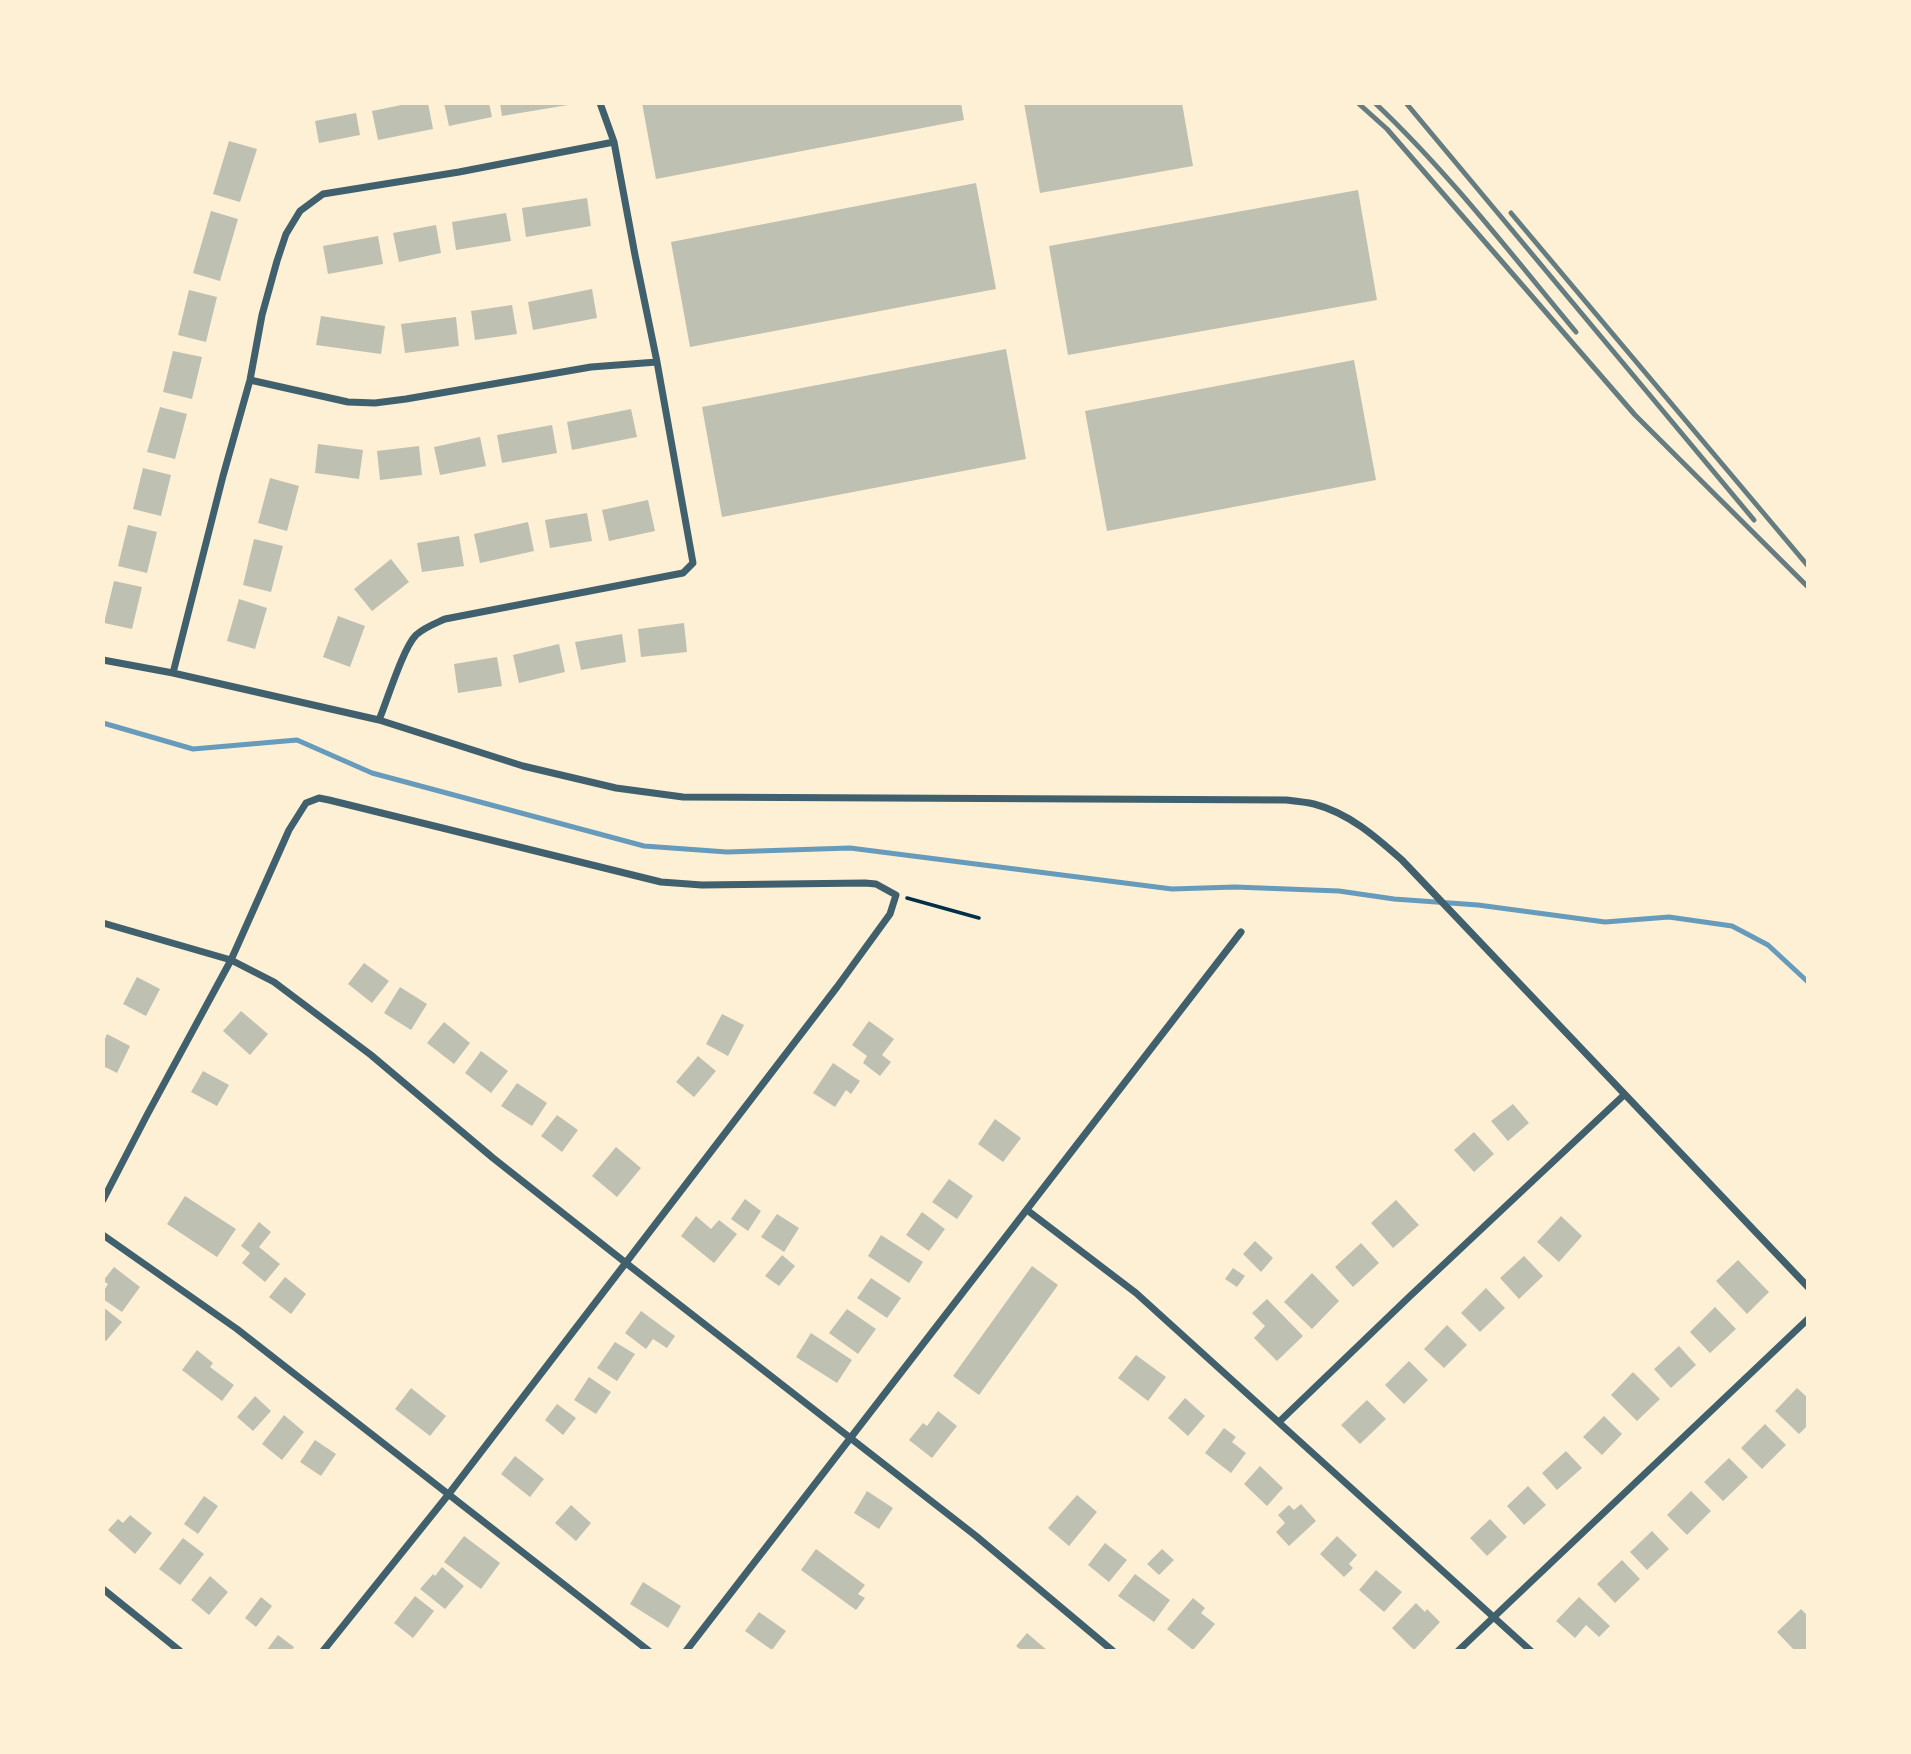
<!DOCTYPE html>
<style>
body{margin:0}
#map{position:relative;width:1911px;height:1754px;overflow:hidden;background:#fdf0d5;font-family:Commissioner,sans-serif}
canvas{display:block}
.frame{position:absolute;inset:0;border:105px solid #fdf0d5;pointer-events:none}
</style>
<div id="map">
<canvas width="1911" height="1754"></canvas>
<div class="frame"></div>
</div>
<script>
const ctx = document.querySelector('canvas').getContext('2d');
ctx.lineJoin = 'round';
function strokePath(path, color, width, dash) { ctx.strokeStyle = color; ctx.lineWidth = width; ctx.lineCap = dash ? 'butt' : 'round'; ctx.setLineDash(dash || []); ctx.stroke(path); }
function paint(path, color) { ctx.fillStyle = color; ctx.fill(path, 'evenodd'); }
const stream = new Path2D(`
 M103 723 193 749 297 740 372 773 644 846 727 852 850 848 1172 889 1235 887 1339 891 1394 899 1478 905 1605 922 1669 917 1732 926 1768 945 1808 982`);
const building = new Path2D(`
 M411 103H428L433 129 378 140 372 111Z
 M444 103H489L492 117 449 126Z
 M500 103H568V105L502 116Z
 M642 103H961L964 120 656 179Z
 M1024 103H1182L1193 166 1040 193Z
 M356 113 360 135 319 143 315 121Z
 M229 141 257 149 240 202 213 194Z
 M976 183 996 289 690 347 671 242Z
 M1358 190 1377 300 1068 355 1049 246Z
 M587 198 591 226 526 237 522 208Z
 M211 211 238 219 220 281 193 273Z
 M506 213 511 241 456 250 452 222Z
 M436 225 441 253 399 262 393 233Z
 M378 236 383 264 328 274 323 246Z
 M592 289 597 318 533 330 528 302Z
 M189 290 217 297 206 342 178 335Z
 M512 305 517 334 475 340 471 311Z
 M321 316 385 326 381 354 316 345Z
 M456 317 459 346 405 353 401 324Z
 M1006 349 1026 459 722 517 702 407Z
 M173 351 202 357 192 399 163 392Z
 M1354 360 1376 480 1107 531 1085 411Z
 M160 407 187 414 175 459 147 452Z
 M631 409 637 437 572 450 567 422Z
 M552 425 557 453 502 463 497 435Z
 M480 437 486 466 440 475 434 447Z
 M318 444 363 450 359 479 315 473Z
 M419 446 422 475 380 480 377 451Z
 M143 468 171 475 161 516 133 509Z
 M270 478 299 486 287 531 258 523Z
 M648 500 655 531 609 541 602 510Z
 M587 513 592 541 550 548 545 520Z
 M528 522 534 551 480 563 474 534Z
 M128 525 157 532 147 573 118 566Z
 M459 536 464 566 422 572 417 543Z
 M254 539 283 546 271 592 243 585Z
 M391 559 409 582 372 611 354 589Z
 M114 581 142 587 132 629 104 623Z
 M239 599 267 608 255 649 227 641Z
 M338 616 365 626 350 667 323 657Z
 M684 623 687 652 641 657 638 629Z
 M622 634 626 662 581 670 575 642Z
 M559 644 565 672 519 683 513 655Z
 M497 657 502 686 458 693 454 664Z
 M364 963 389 981 372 1003 348 984Z
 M137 977 160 989 146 1016 123 1004Z
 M400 987 427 1004 411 1030 384 1013Z
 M241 1011 268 1034 250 1055 223 1031Z
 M722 1014 744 1025 728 1056 706 1044Z
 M869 1021 894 1039 882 1055 891 1062 880 1076 863 1063 867 1056 852 1045Z
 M444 1022 470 1043 454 1064 427 1043Z
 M107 1034 130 1046 117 1073 103 1066V1043Z
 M481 1051 508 1071 491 1093 465 1073Z
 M698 1056 716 1071 694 1097 676 1082Z
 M833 1063 860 1081 851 1094 846 1090 835 1107 813 1093Z
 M203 1071 229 1085 217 1106 191 1092Z
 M517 1083 547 1103 532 1126 501 1106Z
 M1513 1104 1529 1123 1508 1141 1491 1121Z
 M557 1115 578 1130 562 1152 541 1136Z
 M995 1119 1021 1138 1003 1162 978 1144Z
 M1474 1132 1494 1154 1474 1172 1454 1150Z
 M616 1147 641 1168 617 1197 592 1176Z
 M949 1179 973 1196 957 1219 932 1202Z
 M185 1196 236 1229 217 1257 167 1224Z
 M745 1199 761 1211 748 1231 731 1219Z
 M1396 1200 1419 1225 1393 1248 1371 1223Z
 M922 1212 945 1229 929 1251 906 1235Z
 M777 1214 799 1228 784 1252 761 1237Z
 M696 1216 711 1229 719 1220 737 1234 714 1263 681 1236Z
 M1561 1216 1582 1236 1559 1262 1537 1242Z
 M259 1222 271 1232 259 1247 280 1264 265 1282 242 1263 250 1253 241 1246Z
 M881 1235 923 1262 909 1283 868 1256Z
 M1255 1241 1273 1258 1261 1272 1243 1254Z
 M1361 1243 1379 1263 1353 1287 1335 1267Z
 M782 1255 795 1266 779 1286 765 1276Z
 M1524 1256 1543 1276 1519 1299 1500 1278Z
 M1738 1260 1769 1292 1747 1314 1716 1281Z
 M1032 1266 1058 1285 979 1395 953 1376Z
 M114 1267 140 1287 122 1312 103 1299V1292L108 1284 103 1281Z
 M1233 1268 1245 1276 1237 1287 1225 1279Z
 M1312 1273 1339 1301 1312 1329 1284 1302Z
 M285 1277 306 1294 291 1314 269 1297Z
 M871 1278 901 1298 887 1318 857 1298Z
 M1486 1288 1505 1308 1480 1332 1461 1313Z
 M1267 1299 1303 1336 1277 1361 1254 1338 1265 1326 1252 1313Z
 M103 1307 122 1322 106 1341 103 1339Z
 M1715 1307 1736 1329 1710 1353 1690 1332Z
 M847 1309 876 1329 858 1354 829 1333Z
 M641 1311 675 1336 667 1348 653 1339 646 1349 625 1333Z
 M1447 1325 1467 1345 1444 1368 1424 1349Z
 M811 1333 852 1360 837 1383 796 1357Z
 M615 1342 635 1354 617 1381 597 1368Z
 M1679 1346 1696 1365 1671 1388 1654 1369Z
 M197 1350 213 1363 210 1367 234 1385 222 1401 182 1370Z
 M1136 1355 1166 1377 1148 1401 1118 1378Z
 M1409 1361 1428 1380 1404 1404 1385 1385Z
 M1633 1372 1660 1399 1637 1421 1611 1395Z
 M589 1377 611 1392 596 1414 574 1400Z
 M411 1388 446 1416 430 1436 395 1409Z
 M1797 1388 1808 1398V1425L1799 1434 1775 1411Z
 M255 1396 271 1411 253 1431 237 1417Z
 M1185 1398 1205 1416 1188 1436 1168 1418Z
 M1367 1400 1386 1419 1360 1444 1341 1425Z
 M557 1404 576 1418 563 1435 545 1420Z
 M938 1411 957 1426 932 1458 909 1440 923 1423 927 1426Z
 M284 1415 304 1432 282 1460 262 1444Z
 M1604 1416 1622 1434 1602 1455 1583 1437Z
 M1765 1424 1786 1445 1762 1469 1741 1448Z
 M1224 1428 1236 1437 1232 1442 1246 1453 1231 1473 1205 1453Z
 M315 1440 336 1454 321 1476 300 1462Z
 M1566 1451 1582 1468 1557 1490 1542 1473Z
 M515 1456 544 1479 530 1497 501 1474Z
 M1729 1458 1748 1477 1723 1501 1704 1482Z
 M1260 1466 1283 1488 1267 1506 1244 1484Z
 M1528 1486 1546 1505 1524 1525 1507 1506Z
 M867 1491 893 1508 879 1529 854 1513Z
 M1691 1491 1711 1511 1687 1535 1667 1515Z
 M1077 1495 1097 1512 1069 1546 1048 1528Z
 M204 1496 218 1506 198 1534 184 1524Z
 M1301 1504 1316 1521 1289 1546 1276 1532 1285 1523 1278 1515 1289 1505 1294 1510Z
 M571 1505 591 1523 576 1541 555 1523Z
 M130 1515 152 1533 135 1554 108 1530 118 1519 123 1523Z
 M1490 1519 1507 1537 1487 1556 1470 1538Z
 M1652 1531 1669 1549 1647 1570 1630 1552Z
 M464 1536 500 1563 481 1589 444 1562Z
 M1337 1536 1357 1555 1349 1564 1353 1568 1344 1577 1320 1554Z
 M183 1538 204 1554 180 1585 159 1569Z
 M1105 1543 1127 1560 1109 1582 1088 1565Z
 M816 1549 865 1585 858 1594 865 1598 856 1610 801 1570Z
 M1162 1549 1174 1560 1159 1575 1147 1564Z
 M1622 1560 1640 1579 1615 1603 1597 1584Z
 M442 1567 464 1586 445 1609 420 1589 433 1574 435 1576Z
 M1376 1570 1402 1592 1384 1612 1359 1590Z
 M1135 1574 1170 1600 1154 1622 1118 1596Z
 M210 1576 228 1592 209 1615 191 1600Z
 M643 1582 681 1606 668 1628 630 1604Z
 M415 1596 434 1611 413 1638 394 1623Z
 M261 1597 272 1606 256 1627 245 1618Z
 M1579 1597 1610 1626 1599 1637 1586 1625 1575 1638 1556 1621Z
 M1193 1598 1205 1608 1201 1613 1215 1624 1193 1650 1167 1629Z
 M1416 1603 1425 1612 1427 1609 1440 1622 1414 1650 1392 1628Z
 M1801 1609 1808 1616V1651H1795L1777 1632Z
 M759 1612 786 1631 772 1650 745 1631Z
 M1027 1633 1048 1651H1022L1016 1646Z
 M278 1635 294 1647 291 1651H266Z`);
const path = new Path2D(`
 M907 898 979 918`);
const minor = new Path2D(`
 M250 380 348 402 375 403 406 399 591 367 657 362
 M103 660 173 673 379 720 523 766 616 788 683 797 1286 800C1295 801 1305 802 1314 804 1349 813 1376 837 1402 860L1808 1287
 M173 673 223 476 250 380 262 315 277 261 286 234 300 211 323 194 459 172 614 142
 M379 720C387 701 403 648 416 635 425 627 434 624 445 619L683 573 693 563 657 362 635 255 614 142 600 103
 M103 923 231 960 274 982 371 1055 493 1158 626 1263 976 1536 1113 1651
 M103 1200 147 1115 231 960 289 830 306 803 319 798 329 800 661 882 702 885 865 883 876 884 896 895 890 914 837 987 448 1495 323 1651
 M1027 1210 1136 1293 1531 1651
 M103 1235 237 1329 649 1651
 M1280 1421 1408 1298 1624 1095
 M103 1589 180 1651
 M686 1651 1241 932
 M1458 1651 1808 1319`);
const rail = new Path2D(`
 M1358 103 1387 129 1635 415 1808 587
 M1375 103C1449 173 1511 254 1576 332
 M1406 103 1754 520
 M1511 213 1808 566`);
strokePath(stream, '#669bbc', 5);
paint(building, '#bec0b2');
strokePath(path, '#003049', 3.5);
strokePath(minor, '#3f606c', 7);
strokePath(rail, '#657d81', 5);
</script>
